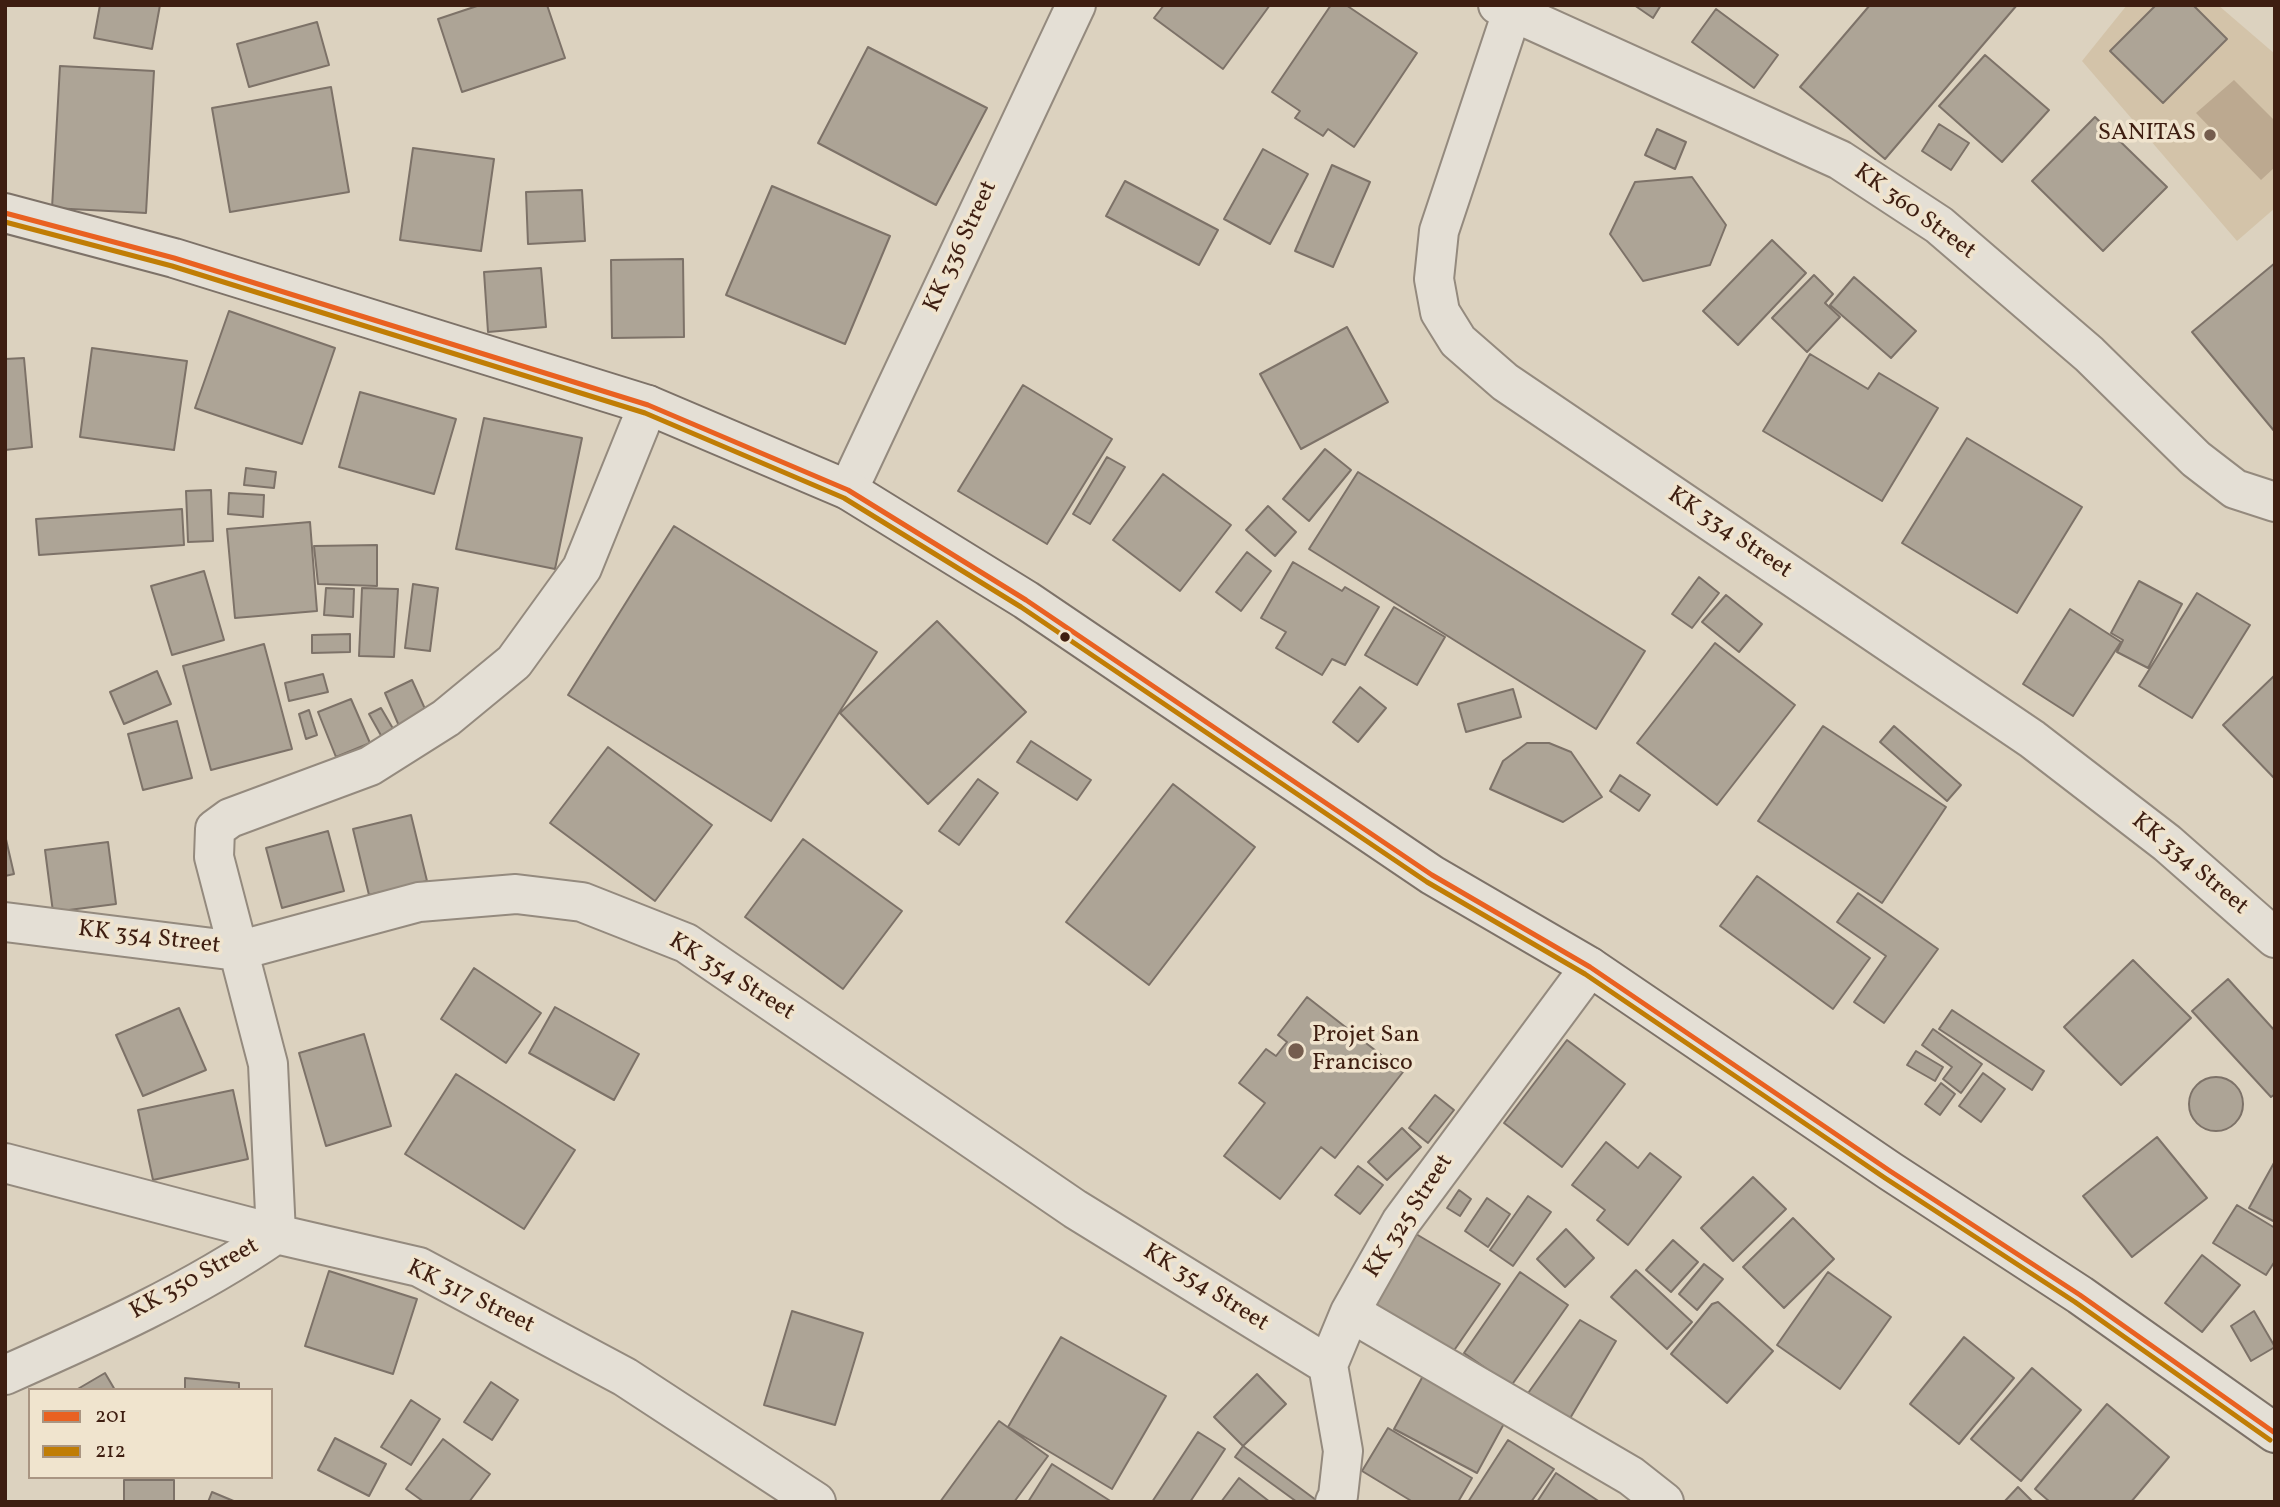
<!DOCTYPE html>
<style>
body{margin:0}
#map{position:relative;width:2280px;height:1507px;overflow:hidden;background:#dcd2bf;font-family:Vollkorn,serif}
canvas{display:block}
.frame{position:absolute;inset:0;border:7px solid #3e1e11;pointer-events:none}
.legend{position:absolute;left:28px;top:1388px;width:245px;height:91px;box-sizing:border-box;background:#f0e4ce;border:2px solid #a99582;margin:0;padding:9px 12px;list-style:none;font-size:21px;color:#3e1e11}
.legend li{display:flex;align-items:center;gap:14px;height:35px}
.legend b{width:35px;border:2px solid #a99582}
</style>
<div id="map">
<canvas width="2280" height="1507"></canvas>
<div class="frame"></div>
<ul class="legend">
<li><b style="height:9px;background:#e96121"></b>201</li>
<li><b style="height:9px;background:#c07d05"></b>212</li>
</ul>
</div>
<script>
const ctx = document.querySelector('canvas').getContext('2d');
ctx.lineJoin = 'round';
function paint(path, color) { ctx.fillStyle = color; ctx.fill(path, 'evenodd'); }
function strokePath(path, color, width, dash) { ctx.strokeStyle = color; ctx.lineWidth = width; ctx.lineCap = dash ? 'butt' : 'round'; ctx.setLineDash(dash || []); ctx.stroke(path); }
function write(font, color, halo, rows, align = 'center') {
  ctx.font = font + ' Vollkorn,serif'; ctx.lineWidth = 7; ctx.setLineDash([]); ctx.textBaseline = 'middle'; ctx.strokeStyle = halo; ctx.fillStyle = color; for (const [text, x, y, turn = 0] of rows) {
    ctx.save(); ctx.translate(x, y); ctx.rotate((+turn || 0) * Math.PI / 180); ctx.textAlign = isNaN(turn) ? turn : align; if (halo) ctx.strokeText(text, 0, 0); ctx.fillText(text, 0, 0); ctx.restore();
  }
}
const green = new Path2D(`
 M2127 5H2218L2275 54V208L2237 241 2082 61Z`);
const water = new Path2D(`
 M2234 80 2275 121V167L2261 180 2196 113Z`);
const building = new Path2D(`
 M100 5H160L152 49 94 38Z
 M480 5H547L565 58 462 92 438 19Z
 M1164 5H1270L1223 69 1154 18Z
 M1331 5H1346L1417 53 1354 147 1328 129 1323 136 1295 118 1300 111 1272 92Z
 M1634 5H1661L1653 18Z
 M1870 5H2017L1885 159 1800 87Z
 M2156 5H2193L2227 39 2163 103 2110 51Z
 M1716 9 1778 55 1754 88 1692 42Z
 M317 22 329 65 249 87 237 44Z
 M868 47 987 108 936 205 818 143Z
 M1985 55 2049 110 2002 162 1939 106Z
 M60 66 154 71 146 213 52 208Z
 M331 87 349 192 230 212 212 108Z
 M2095 117 2167 187 2103 251 2032 181Z
 M1939 124 1969 143 1951 170 1922 151Z
 M1657 129 1686 142 1675 169 1645 155Z
 M413 148 494 159 481 251 400 240Z
 M1263 149 1308 174 1270 244 1224 219Z
 M1332 165 1370 182 1333 267 1295 251Z
 M1692 177 1726 225 1710 265 1643 281 1610 234 1635 182Z
 M1125 181 1218 230 1199 265 1106 216Z
 M772 186 890 236 845 344 726 295Z
 M582 190 585 241 528 244 526 192Z
 M1772 240 1806 273 1738 345 1703 311Z
 M683 259 684 337 612 338 611 260Z
 M2275 263V432L2192 332Z
 M541 268 546 327 488 332 484 272Z
 M1814 275 1833 294 1825 303 1840 317 1807 352 1772 318Z
 M1854 277 1916 331 1891 358 1830 305Z
 M229 311 335 348 302 444 195 408Z
 M1347 327 1388 402 1301 449 1260 374Z
 M92 348 187 361 174 450 80 437Z
 M1810 354 1868 389 1879 373 1938 408 1882 501 1763 431Z
 M24 358 32 447 5 450V359Z
 M1023 385 1112 439 1047 544 958 491Z
 M360 392 456 419 434 494 339 467Z
 M484 418 582 438 555 569 456 549Z
 M1967 438 2082 507 2017 613 1902 543Z
 M1325 449 1351 470 1309 521 1283 499Z
 M1107 457 1125 467 1090 524 1073 514Z
 M246 468 276 472 274 488 244 485Z
 M1358 472 1645 651 1596 729 1309 549Z
 M1163 474 1231 525 1180 591 1113 540Z
 M211 490 213 541 188 542 186 491Z
 M229 493 264 495 263 517 228 514Z
 M1268 506 1296 532 1275 556 1246 530Z
 M182 509 184 545 39 555 36 519Z
 M310 522 317 611 235 618 227 529Z
 M674 526 877 652 771 821 568 695Z
 M377 545V586L318 584 314 546Z
 M1247 552 1271 571 1241 611 1216 592Z
 M1293 562 1342 591 1345 587 1379 607 1345 665 1332 659 1322 675 1276 648 1286 632 1261 618Z
 M204 571 224 640 172 655 151 586Z
 M1699 577 1719 593 1692 628 1672 614Z
 M2139 581 2182 604 2148 668 2117 652 2123 640 2111 633Z
 M413 584 438 588 430 651 405 648Z
 M326 588 354 589 353 617 324 615Z
 M362 588 398 589 394 657 359 656Z
 M2197 593 2250 625 2192 718 2139 686Z
 M1726 595 1762 624 1739 652 1702 622Z
 M1394 607 1445 637 1417 685 1365 655Z
 M2070 609 2121 642 2073 716 2023 684Z
 M937 621 1026 712 928 804 840 713Z
 M350 634V652L312 653V635Z
 M1715 643 1795 705 1717 805 1637 743Z
 M264 644 292 749 211 770 183 666Z
 M157 671 171 704 124 724 110 692Z
 M323 674 328 692 289 701 285 683Z
 M2275 675V779L2223 725Z
 M412 680 430 720 402 733 385 693Z
 M1360 687 1386 708 1358 742 1333 722Z
 M1513 689 1521 717 1466 732 1458 704Z
 M351 699 370 743 336 757 318 712Z
 M381 708 395 732 383 739 369 714Z
 M309 710 317 735 306 739 299 714Z
 M177 721 192 778 143 790 128 734Z
 M1823 726 1946 807 1882 903 1758 821Z
 M1894 726 1961 785 1947 801 1880 742Z
 M1031 741 1091 780 1077 800 1017 762Z
 M1527 743H1549L1571 752 1602 797 1563 822 1490 789 1503 761Z
 M608 747 712 825 655 901 550 823Z
 M1620 775 1650 795 1639 811 1610 791Z
 M978 779 998 793 959 845 939 831Z
 M1173 784 1255 847 1149 985 1066 922Z
 M411 815 427 881 369 895 353 829Z
 M328 831 344 891 282 908 266 848Z
 M5 835 14 874 5 876Z
 M803 839 902 911 843 989 745 917Z
 M108 842 116 904 53 912 45 850Z
 M1757 876 1870 958 1833 1009 1720 926Z
 M1858 893 1938 949 1884 1023 1854 1002 1886 956 1837 922Z
 M2133 960 2191 1018 2121 1085 2064 1027Z
 M474 968 541 1013 506 1063 441 1019Z
 M2228 979 2275 1031V1094L2271 1097 2192 1011Z
 M1307 997 1403 1072 1335 1158 1321 1147 1280 1199 1224 1156 1265 1103 1239 1083 1266 1049 1276 1056 1287 1042 1278 1035Z
 M555 1007 639 1054 614 1100 529 1053Z
 M179 1008 206 1070 143 1096 116 1035Z
 M1952 1010 2044 1071 2032 1090 1939 1029Z
 M1933 1029 1982 1064 1961 1093 1943 1079 1952 1067 1922 1045Z
 M364 1034 391 1126 326 1146 299 1053Z
 M1567 1040 1625 1084 1562 1167 1504 1123Z
 M1916 1051 1943 1067 1935 1081 1907 1065Z
 M1983 1073 2005 1089 1981 1122 1959 1106Z
 M456 1074 575 1150 524 1229 405 1154Z
 M2189 1104a27 27 0 1 1 54 0a27 27 0 1 1-54 0Z
 M1941 1083 1955 1094 1940 1115 1925 1104Z
 M233 1090 248 1159 153 1180 138 1110Z
 M1435 1095 1454 1110 1428 1143 1409 1128Z
 M1402 1128 1421 1147 1387 1180 1368 1162Z
 M2157 1137 2207 1198 2132 1257 2083 1196Z
 M1606 1142 1638 1168 1650 1153 1681 1177 1628 1245 1597 1220 1605 1210 1572 1185Z
 M2275 1161V1222L2249 1208Z
 M1358 1166 1383 1185 1360 1214 1335 1195Z
 M1753 1177 1786 1209 1733 1261 1701 1228Z
 M1459 1190 1471 1199 1460 1216 1447 1208Z
 M1528 1196 1551 1212 1513 1266 1490 1250Z
 M1487 1198 1510 1214 1488 1247 1465 1231Z
 M2237 1205 2275 1228V1261L2266 1275 2213 1243Z
 M1793 1218 1834 1259 1784 1308 1743 1267Z
 M1566 1229 1594 1258 1565 1287 1537 1259Z
 M1411 1231 1500 1284 1446 1362 1366 1304Z
 M1673 1240 1698 1262 1671 1292 1646 1270Z
 M2202 1255 2240 1285 2202 1332 2165 1303Z
 M1704 1264 1723 1279 1697 1310 1679 1294Z
 M1636 1270 1692 1322 1667 1349 1611 1297Z
 M329 1271 417 1299 393 1374 305 1346Z
 M1520 1272 1568 1305 1511 1386 1464 1353Z
 M1828 1272 1891 1317 1840 1389 1777 1345Z
 M1718 1302 1773 1351 1727 1403 1671 1354 1712 1304Z
 M792 1311 863 1333 835 1425 764 1405Z
 M2254 1311 2275 1347 2251 1361 2231 1326Z
 M1580 1320 1616 1341 1569 1420 1526 1396Z
 M1061 1337 1166 1396 1112 1489 1008 1427Z
 M1964 1337 2014 1378 1959 1444 1910 1404Z
 M2032 1368 2081 1410 2021 1481 1971 1439Z
 M105 1373 115 1390H76Z
 M1257 1374 1286 1404 1243 1446 1214 1417Z
 M1423 1376 1506 1420 1477 1473 1394 1429Z
 M185 1378 239 1383V1390H185Z
 M491 1382 518 1400 492 1440 464 1422Z
 M411 1400 440 1419 411 1465 381 1447Z
 M2107 1404 2169 1457 2131 1502H2050L2035 1489Z
 M999 1421 1048 1456 1014 1502H940Z
 M1388 1428 1472 1478 1458 1502H1413L1362 1471Z
 M1198 1432 1225 1449 1190 1502H1152Z
 M335 1438 386 1464 369 1496 318 1470Z
 M443 1439 490 1474 469 1502H424L406 1489Z
 M1508 1440 1554 1469 1531 1502H1468Z
 M1243 1446 1316 1500 1314 1502H1297L1235 1457Z
 M1052 1464 1112 1502H1028Z
 M1556 1473 1600 1502H1537Z
 M1239 1478 1270 1502H1221Z
 M124 1480H174V1502H124Z
 M2018 1487 2033 1502H2004Z
 M212 1492 236 1502H208Z`);
const street = new Path2D(`
 M1498 5 1840 160 1939 225 2089 354 2196 459 2235 489 2275 502
 M1512 12 1439 231 1434 279 1440 312 1458 341 1505 382 2032 739 2167 843 2275 938
 M848 490 1076 5
 M5 922 237 951 419 902 516 894 582 902 686 943 1075 1209 1328 1365
 M5 1163 276 1234 419 1267 625 1377 816 1502
 M1350 1312 1631 1476 1664 1502
 M5 1375C98 1334 192 1292 276 1234L268 1064 214 857 215 829 230 818 370 766 446 718 514 662 582 568 648 405
 M1335 1502 1338 1496 1343 1451 1328 1365 1350 1312 1401 1222 1590 967`);
const secondary = new Path2D(`
 M5 213 174 258 648 405 848 490 1026 600 1432 875 1590 967 1890 1171 2080 1295 2275 1433`);
const bus1 = new Path2D(`
 M5 213 174 258 648 405 848 490 1026 600 1432 875 1590 967 1890 1171 2080 1295 2275 1433`);
const bus2 = new Path2D(`
 M5 222 172 266 645 413 844 498 1021 607 1427 882 1585 974 1885 1178 2075 1302 2270 1440`);
const markers = [
 [2210,135,7,"#755d4e"],
 [1065,637,6,"#3e1e11"],
 [1296,1051,9,"#755d4e"]
];
const poiNames = [
 ["SANITAS",2196,135],
 ["Projet San",1312,1037,"left"],
 ["Francisco",1312,1065,"left"]
];
const streetNames = [
 ["KK 360 Street",1914,213,36],
 ["KK 336 Street",962,247,-65],
 ["KK 334 Street",1729,534,34],
 ["KK 334 Street",2189,865,40],
 ["KK 354 Street",149,939,7],
 ["KK 354 Street",731,978,32],
 ["KK 325 Street",1410,1217,-57],
 ["KK 350 Street",195,1280,-29],
 ["KK 354 Street",1205,1289,32],
 ["KK 317 Street",470,1298,26]
];
paint(green, '#d3c3a9');
paint(water, '#bca990');
paint(building, '#ada496');
strokePath(building, '#7d7268', 2);
strokePath(street, '#948a7e', 42);
strokePath(secondary, '#7d7268', 42);
strokePath(street, '#e4dfd5', 38);
strokePath(secondary, '#e4dfd5', 38);
strokePath(bus1, '#e96121', 5);
strokePath(bus2, '#c07d05', 5);
for (const [x, y, r, color] of markers) { const dot = new Path2D(); dot.arc(x, y, r, 0, 2 * Math.PI); ctx.fillStyle = color; ctx.fill(dot); strokePath(dot, '#f0e4ce', 2.5); }
write('24px', '#3e1e11', '#f0e4ce', poiNames, 'right');
write('24px', '#3e1e11', '#f0e4ce', streetNames);
</script>
